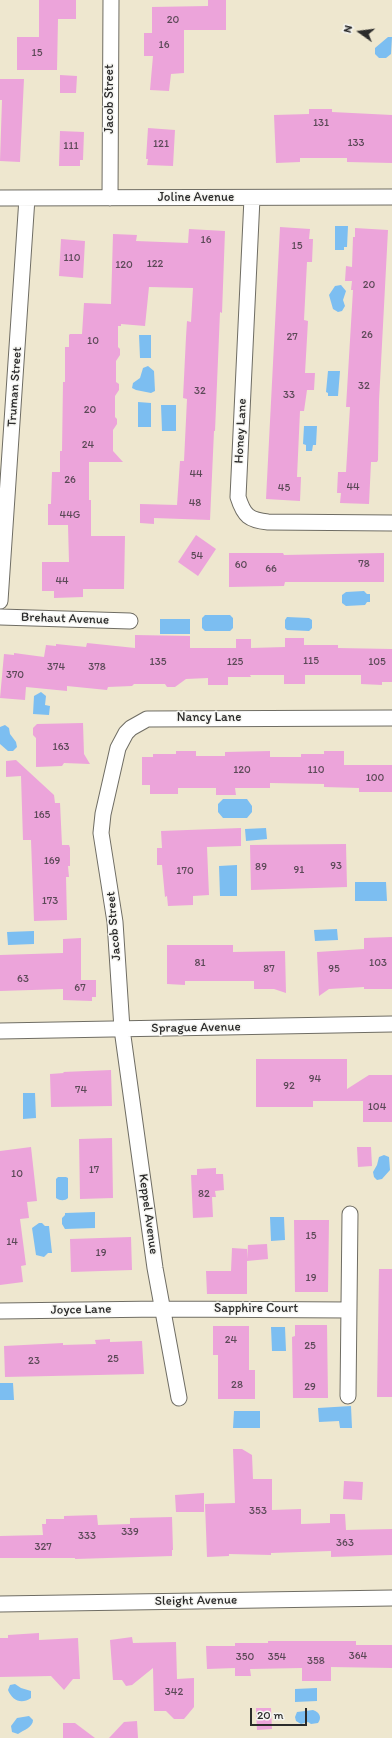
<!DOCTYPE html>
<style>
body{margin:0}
#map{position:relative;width:392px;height:1738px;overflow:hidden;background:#eee7cf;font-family:Itim,sans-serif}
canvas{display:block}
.north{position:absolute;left:340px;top:12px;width:40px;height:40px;-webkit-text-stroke:3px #f6f6f2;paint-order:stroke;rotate:284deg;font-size:11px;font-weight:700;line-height:16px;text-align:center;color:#2b2b2b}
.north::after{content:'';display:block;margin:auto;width:14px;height:18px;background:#2b2b2b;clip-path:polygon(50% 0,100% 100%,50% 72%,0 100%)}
.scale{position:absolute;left:250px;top:1708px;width:57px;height:18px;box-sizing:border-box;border:2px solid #2b2b2b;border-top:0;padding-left:5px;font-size:12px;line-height:14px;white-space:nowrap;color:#2b2b2b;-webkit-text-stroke:3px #f6f6f2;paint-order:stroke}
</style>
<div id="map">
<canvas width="392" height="1738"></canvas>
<div class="north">N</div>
<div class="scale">20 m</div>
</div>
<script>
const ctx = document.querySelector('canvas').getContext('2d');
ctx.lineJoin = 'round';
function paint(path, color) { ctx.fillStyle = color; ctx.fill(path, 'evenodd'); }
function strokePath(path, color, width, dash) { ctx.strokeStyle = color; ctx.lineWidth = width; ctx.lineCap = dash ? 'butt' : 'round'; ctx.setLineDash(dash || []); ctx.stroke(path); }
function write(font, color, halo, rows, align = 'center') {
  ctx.font = font + ' Itim,sans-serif'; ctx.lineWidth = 3; ctx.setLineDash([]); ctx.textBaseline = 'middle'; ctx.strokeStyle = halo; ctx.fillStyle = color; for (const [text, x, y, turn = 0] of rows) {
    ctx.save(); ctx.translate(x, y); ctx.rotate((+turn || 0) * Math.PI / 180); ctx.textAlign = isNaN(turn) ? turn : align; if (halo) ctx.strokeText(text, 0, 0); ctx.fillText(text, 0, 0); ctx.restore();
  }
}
const water = new Path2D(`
 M388 37H392L391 54 386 58H379L375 54V48Z
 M335 226H348L347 247H344V250H335Z
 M341 285 346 291 343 300 345 306 342 311 338 312 333 309 329 295 335 286Z
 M139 335H151V358H140Z
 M148 366 154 371 155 391 151 393 136 390 132 388 133 383 140 378 143 368Z
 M328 371H340L338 396H328V393L326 392Z
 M138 402 151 403V427H138Z
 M161 405H176V431H162Z
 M304 426H317L316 445H313L312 451H306V445L303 444Z
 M364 591 367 594H370V602H367L365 605 346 606 342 603V595L346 592Z
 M205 615H230L233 618V628L230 631H205L202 628V618Z
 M287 617 309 618 312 620V628L309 631 287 630 285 628V620Z
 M160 619H190V634H160Z
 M41 692 46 696 45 705 50 706 49 715 33 714 34 696Z
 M5 725 9 728 10 734 16 742 17 747 13 751H8L0 744V727Z
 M223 799H247L252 806V812L247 818H223L218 812V804Z
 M266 828 267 839 246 841 245 829Z
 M237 865V896H220L219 866Z
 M355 882H386L387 901H355Z
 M337 929 338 940 315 941 314 930Z
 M34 931V944L8 945 7 932Z
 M23 1093H35L36 1118 23 1119Z
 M384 1155 389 1157 390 1170 382 1179 377 1180 374 1177 373 1172 377 1165 379 1157Z
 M58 1177H66L68 1178V1198C65 1201 60 1201 56 1198V1179Z
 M95 1212V1228L65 1229 62 1224V1218L65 1215V1213Z
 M270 1217H284L285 1240 271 1241Z
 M39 1223H42L45 1226H49L52 1253H48L44 1257 36 1255 32 1228Z
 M271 1327H285L286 1351H272Z
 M0 1383H13L14 1400H0Z
 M351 1406 352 1428H340L339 1421 319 1422 318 1408Z
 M234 1411H260V1428H233Z
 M15 1684 21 1688 31 1691V1698C21 1705 12 1700 8 1690L10 1685Z
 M317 1688V1701L295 1702V1689Z
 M313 1710C320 1712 322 1718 318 1723L311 1724 308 1722 301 1724 296 1721 295 1717 297 1712Z
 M29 1716 33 1720C33 1727 24 1730 18 1734L12 1732 11 1726 17 1718Z`);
const building = new Path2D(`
 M39 0H76V19H58L57 70H17V37H39Z
 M208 0H226V30H184V73L171 74 169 91 150 90 153 56H144V33H152V7L208 6Z
 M60 75 77 76 76 93H60Z
 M0 79H24L20 162 0 161 2 100H0Z
 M309 109H332V112L392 115V163L347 162V158H300V162L276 163 274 115 309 114Z
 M148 128 175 130 173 166 147 165 148 159H146Z
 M60 131 84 132 83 160H80V166H59Z
 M280 227 310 229 309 239H313L312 262H307L304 320 308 321 305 373H315L314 390H307L304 411H300L297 477H301L300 501 266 499Z
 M355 228 388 230 379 401 378 460 377 462H371L369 504 340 503 341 493H337L338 472H346L350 407H346L353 290H351L352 281H345L346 266 352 267 353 237H355Z
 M189 229 225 231 222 313 220 312 215 431H214L210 520 154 518V524L140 523V504L177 505 180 461H184L187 399 183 398 186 337 187 321 191 322 193 288 149 287 145 326 121 324V326H118V347L120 349V355L116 361V382L119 384V390L115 396V417L117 419V424L113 430V451L123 462H89V500H91V536H125L124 589H83V597L54 598V591H42V562H69L68 525H48V504H51L52 472H60V451H62L63 382H65V347H69V335L70 334H82L84 303 111 304 113 234 137 235 136 241 188 243Z
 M61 239 85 241 83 278 59 276Z
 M196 535 216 549 198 576 178 562Z
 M229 553H283L284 555 384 553V582H285L284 586 229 587Z
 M135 635 190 636V648H236V639H251V648L285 647V638H304V645H338V648L392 649V682H382V685L361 684V675H305V684H284V675H250L251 677H228V685H208V678L186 679 175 687H167L165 684H134L132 686 108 687 107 690 67 686V691L26 687 25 700 0 698 4 654 14 655V653L44 657 46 645 56 646V644L86 647 87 643 135 648Z
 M83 723 84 754 90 764 64 763 62 766 36 767V738L33 735V728L37 724Z
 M176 751H196V756H225V752L270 751V757H301V754H324V751H344V765H392V792H359V788L324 787V784L270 783V788H235L236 795H216V788H178V794H150V785H142V757H153V754H176Z
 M16 760 54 795 55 803H60L62 845H69L70 848V866H68L69 877H66L67 920 34 921 31 840H23L21 776 6 777V761Z
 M241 828V846L207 847 209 895 193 896V905L168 906 167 896 165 897 162 865H157V848H162L161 831Z
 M346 844 347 887 251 890 250 845Z
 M392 937V989H364V987L329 989 319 996 317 952 364 949V938Z
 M81 938V980H96V997H92V1001L63 1000V989L0 991V955L63 953V939Z
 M167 945H233V952L285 951 286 993 274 989H254V981H185V985L167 984Z
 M256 1059H347V1089L369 1075H392V1122H363V1101H313V1107H256Z
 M111 1070 112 1106 51 1107 50 1074 64 1073 63 1072Z
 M112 1138 113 1198 80 1199 79 1139Z
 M31 1147 37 1201 27 1202 29 1218 20 1219 26 1265 21 1266 23 1282 0 1285V1151Z
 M357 1147H371L372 1166 358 1167Z
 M216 1168V1174H223L224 1190 215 1191 216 1197H212L213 1217 193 1218 191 1175H197V1169Z
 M294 1220H329L328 1292H295Z
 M131 1237 132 1270 71 1272 70 1239Z
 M267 1244 268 1259 247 1261V1294H207L206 1271H231L232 1248 247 1249V1259L248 1245Z
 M379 1269H392V1397H377Z
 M295 1325H327L328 1398H293L292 1337 295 1336Z
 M213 1326H249V1370H255V1399H218V1355H213Z
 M110 1339V1342L142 1341 144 1374 5 1377 4 1346 63 1343V1345L96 1344 95 1340Z
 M233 1449H242L252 1455 253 1479H272V1510L301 1509V1524L330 1523V1514H345L346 1530 392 1529V1555L331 1557V1551L271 1553V1555L229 1554V1556L207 1557 205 1504 235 1503Z
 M344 1481 363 1482 362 1500 343 1499Z
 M204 1493V1512H176L175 1495Z
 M97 1515 98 1525 130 1524V1518L172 1517 173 1550H172V1556L75 1559V1558H0V1536L43 1535 42 1524H46V1519H64V1516Z
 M39 1633V1640L78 1638 80 1679H73L64 1690 51 1676 0 1677V1638H8V1635Z
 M132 1637 133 1643 176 1642 177 1679 194 1678V1707L184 1719H174L166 1711H154L153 1668 132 1685 126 1686 122 1680H113L110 1640Z
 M268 1641H356V1645H392V1668L331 1667V1681H302V1668L250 1669 251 1676H235V1668L207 1669 206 1646H235V1643H268Z
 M256 1708H271L272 1729 257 1730Z
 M137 1721 138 1738H109L124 1722Z
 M63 1723H75L95 1738H63Z`);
const minor = new Path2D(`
 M0 198 392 197
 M110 198 111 0
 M252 198 238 497C244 516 249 520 268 522L392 523
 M0 601 27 198
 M0 617 130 621
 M0 1031 392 1024
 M0 1311 162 1309 349 1310
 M348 1396 350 1214
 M179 1398 155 1268 122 1029 115 922 101 833 103 814 118 748 126 733 131 728 147 719 392 718
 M0 1604 392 1598`);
const numberNames = [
 ["20",173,20],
 ["16",164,45],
 ["15",37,53],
 ["131",321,123],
 ["133",356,143],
 ["121",161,144],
 ["111",71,146],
 ["16",206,240],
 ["15",297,246],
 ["110",72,258],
 ["122",155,264],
 ["120",124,265],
 ["20",369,285],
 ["26",367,335],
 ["27",292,337],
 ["10",93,341],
 ["32",364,386],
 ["32",200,391],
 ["33",289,395],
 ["20",90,410],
 ["24",88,445],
 ["44",196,474],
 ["26",70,480],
 ["44",353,487],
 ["45",284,488],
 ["48",195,503],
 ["44G",70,515],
 ["54",197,556],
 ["78",364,564],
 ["60",241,565],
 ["66",271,569],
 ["44",62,581],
 ["115",311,661],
 ["135",158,662],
 ["125",235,662],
 ["105",377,662],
 ["374",56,667],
 ["378",97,667],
 ["370",15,675],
 ["163",61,747],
 ["120",242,770],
 ["110",316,770],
 ["100",375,778],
 ["165",42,815],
 ["169",52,861],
 ["93",336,866],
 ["89",261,867],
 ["91",299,870],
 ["170",185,871],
 ["173",50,901],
 ["81",200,963],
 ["103",378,963],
 ["87",269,969],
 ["95",334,969],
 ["63",23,979],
 ["67",80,988],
 ["94",315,1079],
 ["92",289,1086],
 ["74",81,1090],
 ["104",377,1107],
 ["17",94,1170],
 ["10",17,1174],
 ["82",204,1194],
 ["15",311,1236],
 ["14",12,1242],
 ["19",101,1253],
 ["19",311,1278],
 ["24",231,1340],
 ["25",310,1346],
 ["25",113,1359],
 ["23",34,1361],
 ["28",237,1385],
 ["29",310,1387],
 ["353",258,1511],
 ["339",130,1532],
 ["333",87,1536],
 ["363",345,1543],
 ["327",43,1547],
 ["364",358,1656],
 ["350",245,1657],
 ["354",277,1657],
 ["358",316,1661],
 ["342",174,1692]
];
const streetNames = [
 ["Jacob Street",110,99,-90],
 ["Joline Avenue",196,198],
 ["Truman Street",15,387,-86],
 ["Honey Lane",241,431,-87],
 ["Brehaut Avenue",65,619,2],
 ["Nancy Lane",209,718],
 ["Jacob Street",114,926,-95],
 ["Sprague Avenue",196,1028,-1],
 ["Keppel Avenue",148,1214,82],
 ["Sapphire Court",256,1309],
 ["Joyce Lane",81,1310,-1],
 ["Sleight Avenue",196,1601,-1]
];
paint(water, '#7cbef1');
paint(building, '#eca4da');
strokePath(minor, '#6f6d64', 17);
strokePath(minor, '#fff', 15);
write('11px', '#5b4957', null, numberNames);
write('13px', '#2b2b2b', '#f6f6f2', streetNames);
</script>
